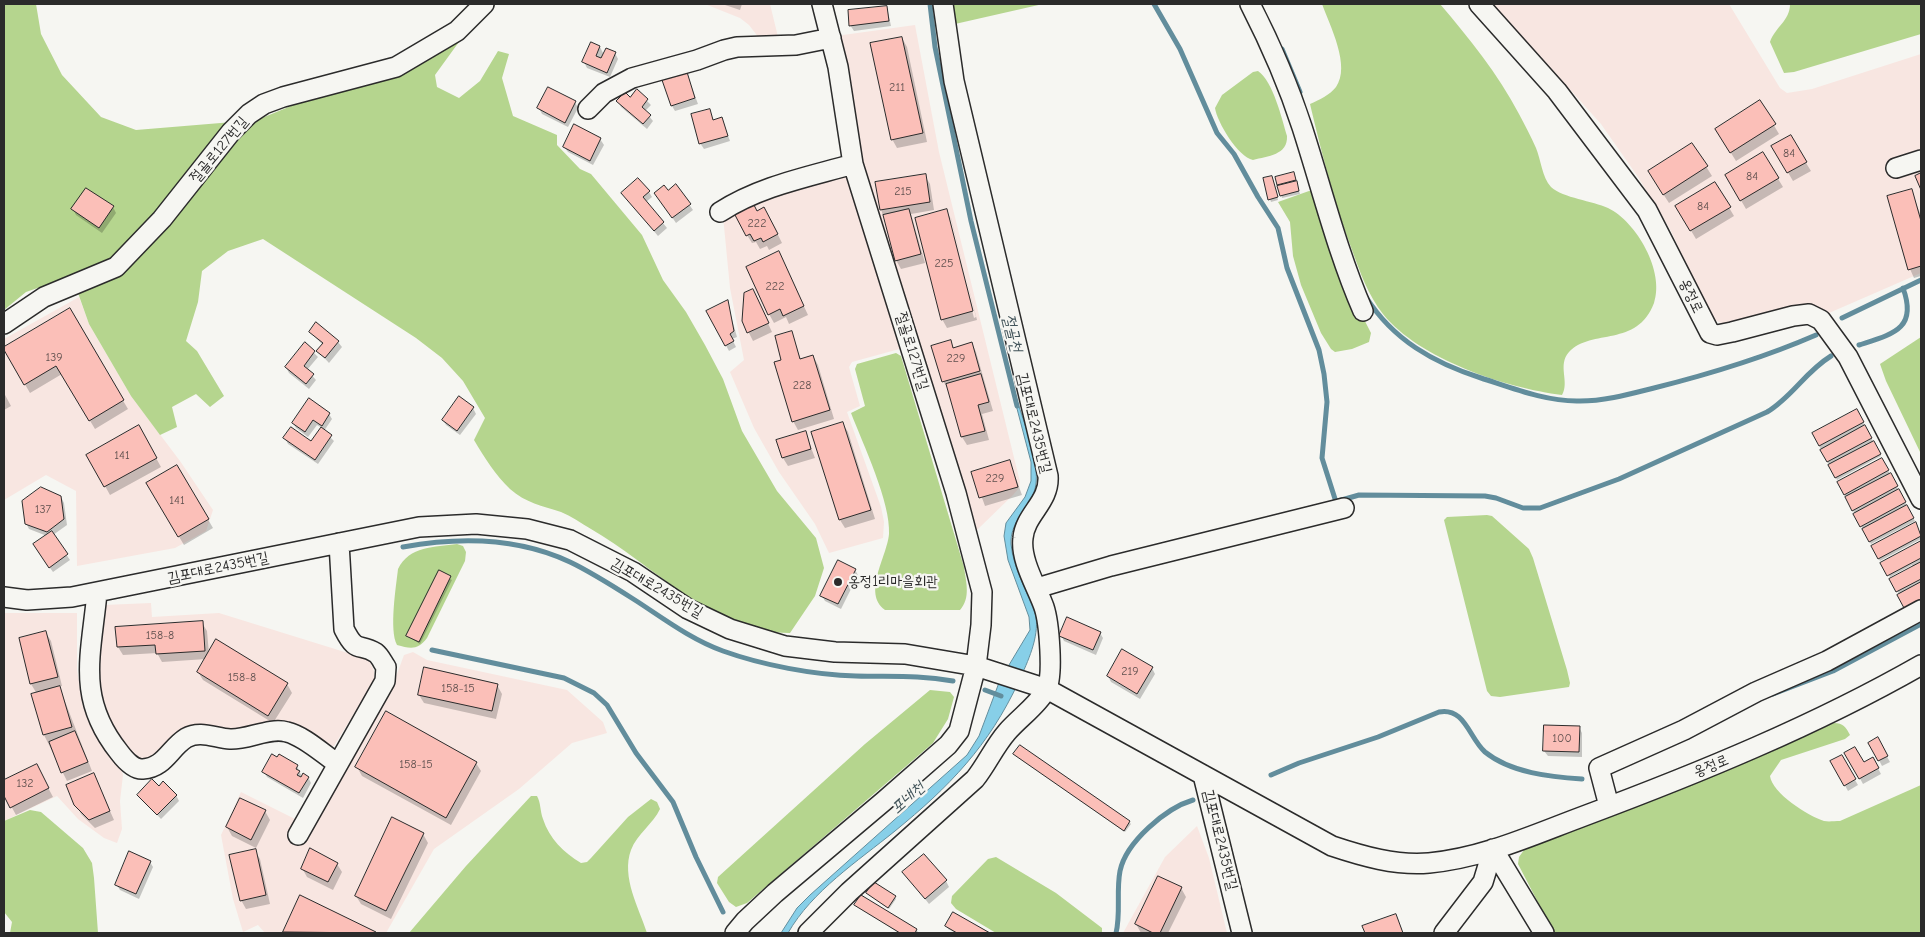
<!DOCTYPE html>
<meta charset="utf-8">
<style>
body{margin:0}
#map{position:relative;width:1925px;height:937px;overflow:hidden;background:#f6f6f2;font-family:"Comic Neue",sans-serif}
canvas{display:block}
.frame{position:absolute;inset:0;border:5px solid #2b2b2b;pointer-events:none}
</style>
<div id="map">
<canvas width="1925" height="937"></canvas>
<div class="frame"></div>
</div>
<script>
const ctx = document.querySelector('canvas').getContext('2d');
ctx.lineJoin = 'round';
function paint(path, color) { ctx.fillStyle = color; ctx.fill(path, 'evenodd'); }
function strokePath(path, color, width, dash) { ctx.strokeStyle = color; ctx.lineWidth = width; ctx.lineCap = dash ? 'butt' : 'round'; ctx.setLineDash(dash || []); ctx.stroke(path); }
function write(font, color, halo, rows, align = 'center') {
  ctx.font = font + ' "Comic Neue","Poor Story",sans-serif'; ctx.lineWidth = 4.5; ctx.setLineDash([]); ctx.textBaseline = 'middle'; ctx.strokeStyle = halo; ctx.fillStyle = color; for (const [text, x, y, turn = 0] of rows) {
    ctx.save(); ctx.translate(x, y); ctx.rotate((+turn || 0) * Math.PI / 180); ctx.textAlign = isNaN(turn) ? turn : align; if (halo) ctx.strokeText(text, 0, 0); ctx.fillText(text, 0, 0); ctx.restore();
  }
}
const built = new Path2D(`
 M705 4H770L778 37 759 38 749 25 740 18Z
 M1493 4H1729L1780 88 1787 93 1812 89 1921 54V273L1829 313 1804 306 1723 324 1715 320 1707 312 1671 231 1638 177 1601 124Z
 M915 25 939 152 1020 482 1019 488 1013 495 977 530 974 528 858 161 839 39 843 35Z
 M842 174 851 182 903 348 852 362 849 367 860 406 847 412 881 507 884 522 883 538 829 553 815 524 779 472 754 428 730 372 744 360 730 288 723 216 738 207Z
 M79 297 89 324 131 396 180 461 213 510 206 531 175 548 77 566 76 491 46 475 4 500V339Z
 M151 603 152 617 219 613 364 658 370 662 374 671V681L334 746 328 747 224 732 144 762 136 759 109 728 96 692 104 605Z
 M4 613H77V670L83 707 89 721 121 768 123 775 120 801 122 829 117 843 104 838 78 819 57 796 4 821Z
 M413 652 427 660 567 690 603 722 607 733 572 743 519 789 434 849 386 933H265L258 925 243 932 233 899 221 835 241 792 313 828 397 674 404 655Z
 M1197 826 1209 858 1227 933H1123L1165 857Z`);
const green = new Path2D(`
 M4 4H36L41 34 62 75 101 117 136 130 257 120 464 35 435 75 437 87 459 98 480 81 498 51 509 54 502 78 513 116 557 135V145L580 169 591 174 642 235 663 280 686 312 705 345 723 379 742 431 777 491 816 538 824 568 815 596 790 633C714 633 652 564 591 529 581 523 571 516 561 512 542 506 526 503 510 489 496 476 484 457 474 440L485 418 463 381 442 358 416 338 263 239 228 251 202 271 198 302 186 341 197 351 224 396 210 407 196 394 172 407 177 427 160 435 131 396 89 324 72 276 26 292 4 310Z
 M948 4H1043L955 24Z
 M1322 4H1440C1469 38 1498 74 1519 114 1525 125 1531 137 1536 148 1541 160 1542 177 1551 187 1563 198 1593 201 1608 208 1637 222 1665 272 1654 303 1637 348 1592 328 1569 352 1557 365 1570 382 1562 395 1506 388 1419 359 1383 314 1368 295 1360 272 1352 250 1334 202 1322 154 1310 104 1319 100 1330 95 1336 87 1351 66 1330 26 1322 4Z
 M1790 4H1921V34L1794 72 1784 73 1770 42C1775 27 1790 21 1790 4Z
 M1258 71C1273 81 1282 119 1287 136 1288 155 1268 156 1253 160 1238 157 1217 122 1215 108L1222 95 1253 72Z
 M1309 191H1313L1347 286 1371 333 1369 342 1352 349 1335 352 1331 349 1321 333 1301 285 1293 256 1290 222 1278 202Z
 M1921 337V454L1886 381 1880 364Z
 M896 353 901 356 964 567C966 582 971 598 960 610H885C862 593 887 557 889 534 891 503 863 444 851 413L865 406 855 369 857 364Z
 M1487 515 1492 516 1529 549 1533 558 1567 670 1570 683 1569 687 1500 697 1491 696 1487 691 1444 520 1447 517Z
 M457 544 463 546 466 552 465 561 427 638C418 650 411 649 397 645 389 630 396 587 398 569 409 546 435 547 457 544Z
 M930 690 950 692 954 697 948 719 933 743 747 903 736 907 729 902 717 883 718 877 865 744Z
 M1834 723C1843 723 1846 727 1850 735L1845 739 1781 760 1770 776C1772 793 1808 816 1824 821 1829 822 1834 821 1840 821L1921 785V933H1554L1518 864 1519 857 1524 850 1680 790Z
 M531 796H537C541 803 540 811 543 819 549 838 564 853 581 863L587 862 591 858 628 817 651 799 657 802 660 809C653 824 637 834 631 850 621 877 639 908 647 933H409L466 866Z
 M30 810 41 812 83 848 92 863 94 878 98 933H10L12 922 4 912V821Z
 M996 857 1056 893 1102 928V933H996L956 909 951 903 952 896 988 859Z`);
const water = new Path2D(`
 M1017 400C1024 424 1043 468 1034 492 1027 511 1010 522 1011 544 1013 568 1028 593 1036 616 1039 638 1028 661 1019 681 989 746 949 787 895 831 858 861 812 891 788 933H781L797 908 810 895 967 755 979 736 1000 680 1030 630 1029 617 1008 560 1004 536 1006 523 1025 497 1031 481V462L1015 401Z`);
const shadow = new Path2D(`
 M722 4H742L740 10Z
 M887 7 891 26 854 31 850 25Z
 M902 38 907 47 927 142 897 148 892 139Z
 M600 47 604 55 615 53 618 59 610 77 587 68 584 62Z
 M687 74 698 104 675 111 672 106Z
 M637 91 651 105 645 111 653 121 647 129 621 107 618 101 631 99Z
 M575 102 578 108 568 127 542 114 539 108Z
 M1760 102 1779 134 1736 161 1721 137Z
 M709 110 714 121 722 119 730 141 704 149 700 143Z
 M1790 137 1811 171 1793 181 1773 147Z
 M600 139 604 145 593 165 568 152 564 147Z
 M1692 144 1712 176 1669 203 1654 180Z
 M1763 154 1783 187 1746 209 1727 176Z
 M1294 173 1300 194 1282 198 1276 177Z
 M925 176 930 184 934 210 911 214 925 263 901 269 896 260 881 209Z
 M1273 179 1278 200 1271 202 1270 199Z
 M1715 184 1734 216 1696 239 1677 207Z
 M676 186 693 210 676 223 659 198Z
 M1911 190 1921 216V276L1914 278 1910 269Z
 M649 192 652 197 646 202 667 228 658 236 622 193Z
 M113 207 116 213 102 233 76 215 73 209Z
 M946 211 951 219 977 320 947 328 942 319ZM948 218H951L976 317 974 318Z
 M757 213 769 217 782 243 769 250 767 246 760 249 756 242 752 243 747 235Z
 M783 262 808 315 789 324 786 317 774 323 769 314Z
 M757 300 772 332 753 341 743 321Z
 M727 302 737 337 732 339 736 347 729 351 708 312Z
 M69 310 128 409 95 429 62 374 30 393 4 348Z
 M310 332 338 342 342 347 329 363 318 351 323 345Z
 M791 333 801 360 813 356 818 365 834 419 798 430 793 421 783 361Z
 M950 341 954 348 972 343 976 352 993 411 982 414 989 440 967 445 962 437 949 390 943 381Z
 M305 344 318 357 307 370 316 380 309 389 289 373 286 367Z
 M4 393 11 406 4 410Z
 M473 408 476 414 460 435 446 425 443 420Z
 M1857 411 1881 456 1837 480 1813 434Z
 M329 414 332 419 324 431 334 441 318 464 288 444 285 438 312 443 322 428 317 425 308 437 296 428 293 423Z
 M843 424 848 432 875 519 845 528 840 520Z
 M139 427 161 467 110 495 88 455Z
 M805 432 815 458 788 466 783 458Z
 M1882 459 1915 521 1871 544 1838 482Z
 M1010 462 1022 495 985 506 973 473Z
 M177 466 213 528 184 545 147 483Z
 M61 497 64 503 67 525 53 535 70 560 53 572 37 550 47 536 29 529 26 523Z
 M1916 524 1921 539 1880 561 1872 547Z
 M1921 542V602L1907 609 1891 579 1913 568 1912 565 1890 577 1882 563Z
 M855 570 858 575 841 609 825 601 822 596Z
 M439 572 452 580 420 644 407 636Z
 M202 623 207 631 209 654 287 684 292 693 273 723 203 680 198 672 206 659 162 662 157 653 123 655 118 647Z
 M46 633 51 641 62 686H59L92 771 67 781 44 735 33 695 37 694 31 684Z
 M1100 633 1103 638 1096 655 1064 641 1061 635Z
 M1152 668 1155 674 1140 699 1111 682 1108 676Z
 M497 685 502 694 496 719 424 703 419 695Z
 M1579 727 1582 733V757L1548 756 1544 751Z
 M1877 739 1890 762 1882 766 1870 743Z
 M1846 753 1863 764 1873 759 1881 774 1863 784Z
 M1015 754 1129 822 1131 824 1125 832Z
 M1841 757 1858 785 1848 791 1832 762Z
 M476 763 481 771 451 825 362 776 357 767Z
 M36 765 53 797 16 815 4 793V782Z
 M297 766 302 777H308L311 783 303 798 267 777 264 772Z
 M94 775 114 820 95 828 81 814 76 804Z
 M159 788 176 795 179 801 161 819 138 795Z
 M265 811 270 820 256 848 232 836 227 827Z
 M423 834 428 843 391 919 361 904 356 896Z
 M255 851 260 859 270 904 246 909 241 900Z
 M150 862 153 867 139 899 120 890 116 884Z
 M337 864 342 872 333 890 307 877 302 868Z
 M904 872 946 881 949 887 929 904Z
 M1181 888 1186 897 1168 933H1141L1136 924Z
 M868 893 895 897 896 899 889 909Z
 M856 905 916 930 918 932 899 933Z
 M954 914 987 933H956L948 929 947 926Z
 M284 932 376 933H285Z`);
const stream = new Path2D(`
 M930 4 935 47 971 221 1017 406
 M1154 4 1180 49 1217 133 1234 154 1258 197 1278 228 1287 268 1319 350 1324 374 1327 402 1322 458 1336 502
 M1282 49 1300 92
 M1366 297C1393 340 1434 363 1481 378 1512 388 1547 402 1580 401 1605 401 1630 394 1654 388 1710 374 1763 358 1816 335
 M1842 318 1921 280
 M1859 345C1893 334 1918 329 1903 288
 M1338 501 1359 495 1485 496 1496 498 1523 508H1540L1619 479 1767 412C1792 397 1805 372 1831 356
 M403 547C458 537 517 537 570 562 593 573 616 588 638 602 664 619 692 640 723 651 762 665 814 675 856 676 891 677 918 675 953 681
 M432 650 564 678 594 693 607 705 636 753 673 802 696 857 723 912
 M985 690 1001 696
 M1773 694 1833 671 1921 624
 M1271 775 1299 763 1378 737 1439 712C1465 707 1469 738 1485 752 1511 773 1551 777 1582 779
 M1116 933C1121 913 1116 892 1120 871 1126 842 1166 808 1193 800`);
const building = new Path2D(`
 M887 6 889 21 849 26 848 10Z
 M902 37 923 133 891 140 870 43Z
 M591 42 600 46 596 56 601 58 606 48 616 52 607 73 582 62Z
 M687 72 695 98 671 106 662 80Z
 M548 87 576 101 565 123 537 108Z
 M637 89 648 99 642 107 651 115 643 124 616 101 625 92 630 97Z
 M1760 100 1776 124 1730 153 1715 129Z
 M710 109 713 120 722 117 728 136 699 144 691 114Z
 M574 124 601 138 590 161 563 147Z
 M1791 135 1807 162 1787 173 1771 146Z
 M1692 143 1708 166 1663 195 1648 171Z
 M1763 152 1779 178 1740 201 1725 175Z
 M1294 172 1296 180 1277 185 1275 177Z
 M1921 173V190L1915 176Z
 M926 174 930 202 880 210 875 182Z
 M1272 176 1278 197 1268 200 1263 178Z
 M638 178 650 191 643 197 664 222 654 231 621 193Z
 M1297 181 1299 191 1280 196 1277 186Z
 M1715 182 1731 207 1690 231 1675 206Z
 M676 184 691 204 672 218 654 193 664 185 668 190Z
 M86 188 114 206 99 228 71 209Z
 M1912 189 1921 221V266L1908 270 1887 196Z
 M754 205 757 211 764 207 778 234 763 242 761 238 754 241 750 234 746 236 735 215Z
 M909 209 921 254 895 261 883 215Z
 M947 209 973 311 941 320 915 218Z
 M779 251 804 306 783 316 780 309 768 315 746 267Z
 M753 289 769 323 747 333 742 321 744 293Z
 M728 300 734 331 730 334 734 341 725 346 706 311Z
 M70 308 124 400 89 421 56 366 24 385 4 350V347Z
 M316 322 339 341 325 358 316 351 323 343 309 332Z
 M792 331 800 359 813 355 830 410 792 422 774 362 781 360 775 336Z
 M951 340 953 348 972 342 980 371 942 382 931 346Z
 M305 342 315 351 304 366 314 374 306 384 285 367Z
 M981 374 989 402 978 405 985 431 961 437 946 384Z
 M459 396 474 407 457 431 442 420Z
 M309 398 330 413 322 426 313 420 305 432 292 423Z
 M1857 409 1864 422 1819 446 1812 433Z
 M843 422 871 510 839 520 811 432Z
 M139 425 157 458 104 487 86 455Z
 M1865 425 1872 438 1827 462 1820 450Z
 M291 427 311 441 321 427 332 435 315 460 283 438Z
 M806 431 811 449 782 458 776 440Z
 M1874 441 1881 454 1835 478 1828 465Z
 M1882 458 1889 470 1844 495 1837 482Z
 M1010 460 1018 487 979 498 971 472Z
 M177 465 209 519 178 537 146 483Z
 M1891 473 1898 486 1852 511 1845 497Z
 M41 487 61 496 64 519 47 532 25 524 22 501Z
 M1899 489 1906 502 1860 527 1853 514Z
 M1907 505 1914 518 1869 542 1862 529Z
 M1916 522 1921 536 1878 559 1871 546Z
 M52 531 68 554 49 568 33 544Z
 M1921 541V558L1887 576 1880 563Z
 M838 560 856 569 838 604 820 596Z
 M1921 562V579L1896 592 1889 579Z
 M439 570 451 576 419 642 406 636Z
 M1921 582V599L1904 608 1897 595Z
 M1067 617 1101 632 1093 650 1059 636Z
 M203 621 205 651 156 654 155 645 117 647 115 627Z
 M46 631 58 677 30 684 19 638Z
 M216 639 288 683 268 716 197 672Z
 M1122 649 1153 667 1137 694 1107 676Z
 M424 667 498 684 492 711 418 695Z
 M60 686 72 727 43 735 31 694Z
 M386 711 477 762 446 818 355 767Z
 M1544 725 1580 726 1579 752 1543 751Z
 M75 731 88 762 61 773 49 742Z
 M1878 737 1888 756 1878 761 1868 743Z
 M1020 745 1130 821 1124 831 1013 754Z
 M1855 747 1864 762 1873 757 1879 768 1859 779 1844 753Z
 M272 754 277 757 279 754 298 765 296 769 300 771 297 775 301 777 303 773 309 777 299 793 262 772Z
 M1842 755 1856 779 1844 786 1830 761Z
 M37 764 49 788 10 808 4 796V780Z
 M94 773 110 811 89 820 74 805 66 785Z
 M152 779 159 786 163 781 177 795 157 815 137 795Z
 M240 798 266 810 251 840 226 827Z
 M392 817 424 833 386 911 355 896Z
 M310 848 338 863 328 882 301 869Z
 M256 849 266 895 240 901 229 855Z
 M129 851 151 861 136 894 115 885Z
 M924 854 947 880 925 899 902 872Z
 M1158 876 1182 887 1160 933H1153L1135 924Z
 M874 882 896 896 888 908 866 893Z
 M300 895 376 932V933L283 932Z
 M861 895 917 929 915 933H900L854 905Z
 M953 912 990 933H957L945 926Z
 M1396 914 1403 933H1365L1362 926Z`);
const minor = new Path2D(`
 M1250 4C1270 43 1288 84 1302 127 1322 189 1337 251 1363 311
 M1479 4 1557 91 1647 210 1710 333 1717 335 1732 332 1793 316 1809 314 1821 320 1848 357 1921 499
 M588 109 604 93 632 78 697 60 724 50 737 47 796 45 831 38
 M1896 168 1921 160
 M720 212C760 186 808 177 853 164
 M4 324 44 297 116 267 162 219 231 132 249 114 264 104 283 97 396 67 457 31 484 4
 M1037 588 1111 566 1344 508
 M97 593C91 656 76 698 119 752 125 760 134 770 143 769 164 768 170 748 186 738 200 730 215 738 230 739 248 740 269 727 287 732 304 736 323 754 338 764
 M4 597 27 600 72 597 419 527 476 524 527 529 570 540 633 572 688 609 730 629 785 646 835 652 905 654 976 666 1047 689 1332 846C1362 856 1396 866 1429 863 1483 858 1533 835 1584 816 1699 773 1814 726 1921 665
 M1203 775 1242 933
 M1609 806 1599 768 1684 730 1756 692 1827 661 1921 610
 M298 835 385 681 386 667C383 663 380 656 376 653 359 642 357 655 344 629L339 543
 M1493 849 1544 933
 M735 933 745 921 775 893 884 801 948 745 959 731 976 666 981 625 982 592 956 493 853 164 838 67 822 4
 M808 933 849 892 975 779C987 764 994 747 1007 732 1019 718 1037 706 1046 690 1054 677 1049 622 1044 607 1037 587 1020 560 1023 538 1025 514 1050 502 1048 476L954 81 943 4
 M1444 933 1483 882 1493 849`);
const markers = [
 [838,582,5,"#2b2b2b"]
];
const numberNames = [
 ["211",897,88],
 ["84",1789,154],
 ["84",1752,177],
 ["215",903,192],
 ["84",1703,207],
 ["222",757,224],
 ["225",944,264],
 ["222",775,287],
 ["139",54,358],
 ["229",956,359],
 ["228",802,386],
 ["141",122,456],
 ["229",995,479],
 ["141",177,501],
 ["137",43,510],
 ["158-8",160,636],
 ["219",1130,672],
 ["158-8",242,678],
 ["158-15",458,689],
 ["100",1562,739],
 ["158-15",416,765],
 ["132",25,784]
];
const streetNames = [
 ["절골로127번길",219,150,-50],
 ["옹정로",1691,296,65],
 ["절골로127번길",912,351,73],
 ["김포대로2435번길",1034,423,76],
 ["김포대로2435번길",218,568,-12],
 ["김포대로2435번길",657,588,30],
 ["옹정로",1711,766,-22],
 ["김포대로2435번길",1220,840,76]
];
const poiNames = [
 ["옹정1리마을회관",848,582]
];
const waterNames = [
 ["절골천",1012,333,76],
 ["포내천",908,798,-42]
];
paint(built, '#f8e6e1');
paint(green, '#b5d58e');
paint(water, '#87cfe8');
strokePath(water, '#628d9c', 1);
paint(shadow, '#0003');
strokePath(stream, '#628d9c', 5);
paint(building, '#fbbfb8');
strokePath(building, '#2b2b2b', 1);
strokePath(minor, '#2b2b2b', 22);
strokePath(minor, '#f6f6f2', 19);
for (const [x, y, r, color] of markers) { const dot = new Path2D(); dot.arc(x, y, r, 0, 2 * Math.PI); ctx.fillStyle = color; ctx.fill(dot); strokePath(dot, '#f6f6f2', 2); }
write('12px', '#5f504e', null, numberNames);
write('15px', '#2b2b2b', '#f6f6f2', streetNames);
write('15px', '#2b2b2b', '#f6f6f2', poiNames, 'left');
write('italic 16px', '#42545a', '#f6f6f2', waterNames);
</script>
